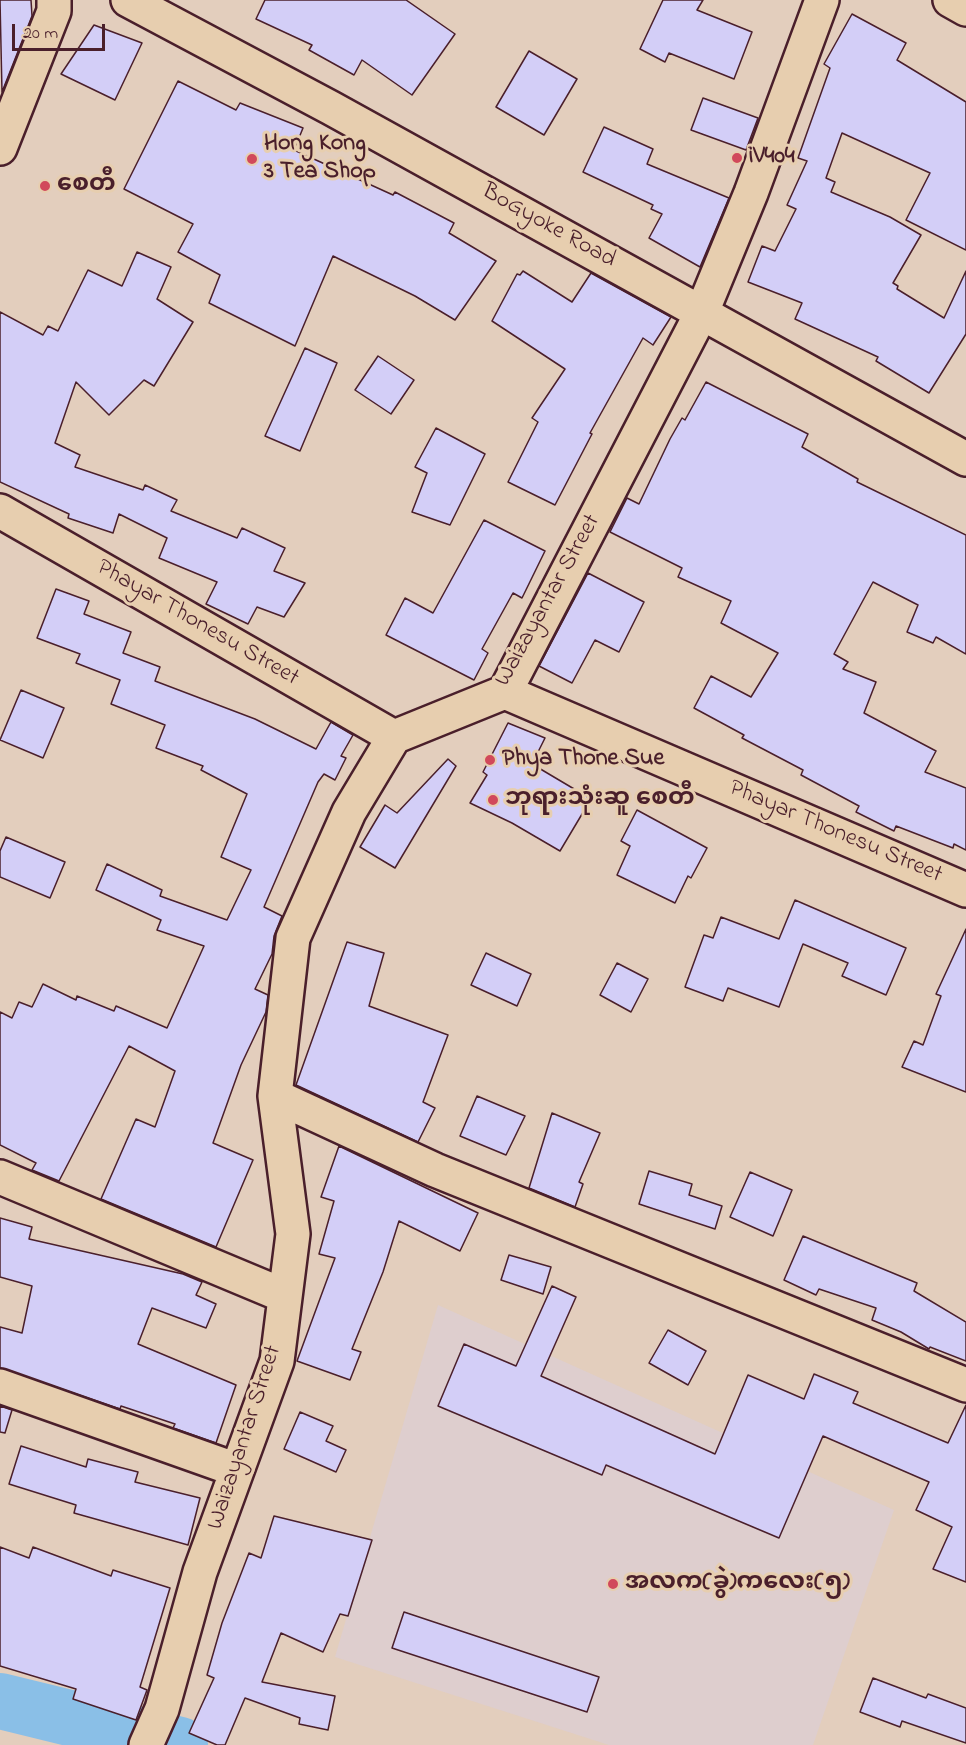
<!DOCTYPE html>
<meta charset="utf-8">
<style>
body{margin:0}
#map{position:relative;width:966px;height:1745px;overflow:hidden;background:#e3cebd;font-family:"Indie Flower",sans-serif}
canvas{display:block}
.scale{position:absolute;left:12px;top:24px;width:93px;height:27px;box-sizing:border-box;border:3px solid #4a1f2b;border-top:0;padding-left:8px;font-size:18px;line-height:21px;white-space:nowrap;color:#4a1f2b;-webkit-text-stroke:4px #e7ceaf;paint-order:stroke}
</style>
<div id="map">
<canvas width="966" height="1745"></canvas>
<div class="scale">20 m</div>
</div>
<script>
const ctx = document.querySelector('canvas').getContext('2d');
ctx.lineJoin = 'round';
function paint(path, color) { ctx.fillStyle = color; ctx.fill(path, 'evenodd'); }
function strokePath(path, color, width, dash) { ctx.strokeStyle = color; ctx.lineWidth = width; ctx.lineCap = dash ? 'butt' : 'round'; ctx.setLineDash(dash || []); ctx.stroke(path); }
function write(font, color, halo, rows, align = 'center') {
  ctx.font = font + ' "Indie Flower","Noto Sans Myanmar",sans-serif'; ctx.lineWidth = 6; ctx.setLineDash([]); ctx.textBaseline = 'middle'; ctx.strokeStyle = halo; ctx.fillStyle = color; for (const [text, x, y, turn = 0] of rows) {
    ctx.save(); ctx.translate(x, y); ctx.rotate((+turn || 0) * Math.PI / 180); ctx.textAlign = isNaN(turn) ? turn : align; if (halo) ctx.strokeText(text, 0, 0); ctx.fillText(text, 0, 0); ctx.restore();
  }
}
const built = new Path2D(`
 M438 1305 894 1510 813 1745H609L335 1657Z`);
const river = new Path2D(`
 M0 1701 180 1745`);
const building = new Path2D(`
 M0 0H31L32 16 2 92Z
 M265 0H406L455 34 412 95 362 60 354 75 309 50 312 45 256 19Z
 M663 0H703L697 10 752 32 734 79 669 53 665 62 640 49Z
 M852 14 906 43 897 60 966 102V250L906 220 930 173 842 133 826 178 835 182 831 192 890 217 921 235 893 283 898 286 897 289 944 318 966 271V334L929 393 876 361 878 357 795 319 802 303 748 282 762 246 775 251 796 209 787 205 807 161 798 158 830 68 824 64Z
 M94 25 142 43 115 100 61 74Z
 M529 51 577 79 544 135 496 107Z
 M178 81 236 110 240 103 303 128 294 150 393 195 395 192 454 223 449 233 496 261 455 320 415 296 333 256 295 346 209 303 220 275 178 252 193 224 124 189Z
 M703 98 758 118 746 150 691 130Z
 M604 127 653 149 647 164 729 198 700 267 649 238 662 214 651 209 653 205 583 172Z
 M137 252 171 267 157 299 193 322 154 386 144 380 109 415 76 382 55 443 80 455 75 467 143 490 145 485 177 500 171 511 237 538 242 528 285 548 274 571 305 583 284 617 257 607 248 624 206 604 217 582 159 558 167 538 119 514 113 533 68 518 69 514 0 482V312L43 335 48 326 58 331 88 270 122 286Z
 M523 271 572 302 591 273 671 317 653 345 643 338 590 433 592 434 555 505 508 482 538 422 532 418 565 369 492 321 517 274 520 275Z
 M305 348 337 363 300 451 265 436Z
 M378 356 414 380 391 414 355 390Z
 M706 382 808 434 802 447 858 479 857 482 966 535V654L936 637 933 643 907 632 918 605 873 582 834 654 848 662 843 669 876 682 864 713 936 751 925 772 966 788V850L954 844 953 848 896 826 894 831 856 812 859 806 801 775 803 770 742 738 744 735 694 708 711 676 751 697 778 653 721 623 731 601 678 577 682 568 610 532 627 498 639 504 670 439 682 418 685 420Z
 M436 428 485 454 450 525 412 512 427 473 415 467Z
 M484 520 545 551 522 598 513 593 482 649 488 653 474 680 386 635 405 598 433 613Z
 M588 573 644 602 619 652 595 640 572 683 539 666Z
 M56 589 89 601 84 614 131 632 123 653 160 667 155 681 255 719 316 749 331 722 353 735 341 756 346 758 335 780 324 774 318 782 264 907 282 916 274 936 272 954 255 989 268 995 266 1012 241 1065 213 1143 253 1160 216 1247 101 1199 136 1119 155 1127 175 1071 129 1046 59 1181 32 1170 36 1163 0 1145V1012L12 1018 19 1002 32 1007 43 984 76 1000 77 996 114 1011 116 1006 167 1028 204 946 157 930 161 920 96 890 107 864 162 890 160 896 227 920 251 870 221 857 247 794 201 770 203 766 156 748 165 725 111 704 120 680 76 663 80 654 37 638Z
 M21 690 64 708 43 758 0 740Z
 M508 723 545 738 532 764 591 799 560 851 512 823 470 803 487 775 483 772Z
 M448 759 456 766 395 868 360 847 385 805 397 813Z
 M637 810 707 848 691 878 688 876 675 903 617 875 630 846 621 841Z
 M6 837 65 862 50 898 0 877V851Z
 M795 900 906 948 886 995 842 976 848 963 803 944 779 1007 728 988 723 1001 685 987 704 935 713 938 721 917 779 939Z
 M966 929V1092L902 1067 914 1041 923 1045 941 996 936 994Z
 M347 942 384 953 369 1006 448 1035 423 1102 435 1108 418 1142 296 1085Z
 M486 953 531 974 517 1006 471 985Z
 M617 963 648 979 631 1012 600 995Z
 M477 1096 525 1116 506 1155 460 1136Z
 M552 1113 600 1133 579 1182 583 1184 575 1207 529 1188Z
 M339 1146 478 1213 460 1251 399 1221 383 1272 352 1349 361 1352 350 1380 297 1361 335 1258 319 1254 334 1201 321 1197Z
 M649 1171 692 1184 689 1195 722 1206 715 1229 639 1204Z
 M750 1172 792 1190 773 1236 730 1217Z
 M0 1218 32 1227 29 1239 183 1274 202 1282 196 1295 216 1304 206 1328 152 1308 138 1344 236 1385 216 1443 173 1428 175 1424 121 1406 120 1409 0 1368V1327L22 1333 32 1286 0 1277Z
 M803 1236 917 1283 914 1291 966 1322V1361L930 1347 929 1349 901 1332 872 1320 876 1308 819 1289 816 1295 784 1280Z
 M509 1255 551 1267 543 1294 501 1280Z
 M552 1286 576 1297 541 1376 715 1454 748 1375 804 1399 814 1374 858 1392 853 1403 948 1443 966 1405V1582L933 1569 952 1527 916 1510 929 1482 823 1436 779 1538 606 1465 602 1475 438 1406 464 1344 516 1366Z
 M668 1330 706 1351 688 1385 649 1363Z
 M0 1406 12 1410 5 1433 0 1432Z
 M300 1412 333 1426 326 1441 346 1450 336 1472 284 1449Z
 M21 1446 86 1467 88 1459 138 1472 135 1482 200 1498 188 1545 74 1513 76 1505 9 1484Z
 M274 1516 372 1540 348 1616 340 1614 323 1652 281 1633 262 1682 335 1696 328 1730 299 1724 300 1718 245 1698 225 1745H217L189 1733 214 1678 207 1675 222 1623 249 1553 261 1558Z
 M0 1547 29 1558 33 1547 111 1576 113 1570 170 1588 140 1687 147 1690 136 1720 73 1699 76 1689 0 1666Z
 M404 1612 599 1677 587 1712 392 1648Z
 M873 1678 926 1698 928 1694 966 1708V1743L902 1721 900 1727 860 1712Z`);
const street = new Path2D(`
 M128 0 331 108 966 459
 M950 0 966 9
 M0 148 54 11V0
 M0 511 394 737
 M505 692 966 890
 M275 1096 435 1170 966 1385
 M0 1177 285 1296
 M0 1386 237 1470
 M146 1745 162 1709 200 1572 277 1361 293 1234 275 1096 293 938 349 812 394 737 505 692 702 312 751 193 822 0`);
const markers = [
 [737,158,6,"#d1495b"],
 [252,159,6,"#d1495b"],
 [45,186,6,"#d1495b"],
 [490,760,6,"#d1495b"],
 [493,800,6,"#d1495b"],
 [613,1584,6,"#d1495b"]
];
const poiNames = [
 ["Hong Kong",264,145],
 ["3 Tea Shop",264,173],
 ["iV404",749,158],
 ["စေတီ",57,186],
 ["Phya Thone Sue",502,760],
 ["ဘုရားသုံးဆူ စေတီ",505,800],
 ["အလက(ခွဲ)ကလေး(၅)",625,1584]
];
const streetNames = [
 ["BoGyoke Road",548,227,29],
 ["Waizayantar Street",549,601,-61],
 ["Phayar Thonesu Street",197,624,30],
 ["Phayar Thonesu Street",835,833,23],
 ["Waizayantar Street",246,1438,-72]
];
paint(built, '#decece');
strokePath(river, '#8abfe7', 56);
paint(building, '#d3cef7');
strokePath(building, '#4a1f2b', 1.5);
strokePath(street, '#4a1f2b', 38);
strokePath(street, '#e7ceaf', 33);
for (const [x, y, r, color] of markers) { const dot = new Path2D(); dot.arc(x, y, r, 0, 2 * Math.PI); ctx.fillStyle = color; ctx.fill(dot); strokePath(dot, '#e7ceaf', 2); }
write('bold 24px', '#4a1f2b', '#e7ceaf', poiNames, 'left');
write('24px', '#4a1f2b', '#e7ceaf', streetNames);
</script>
